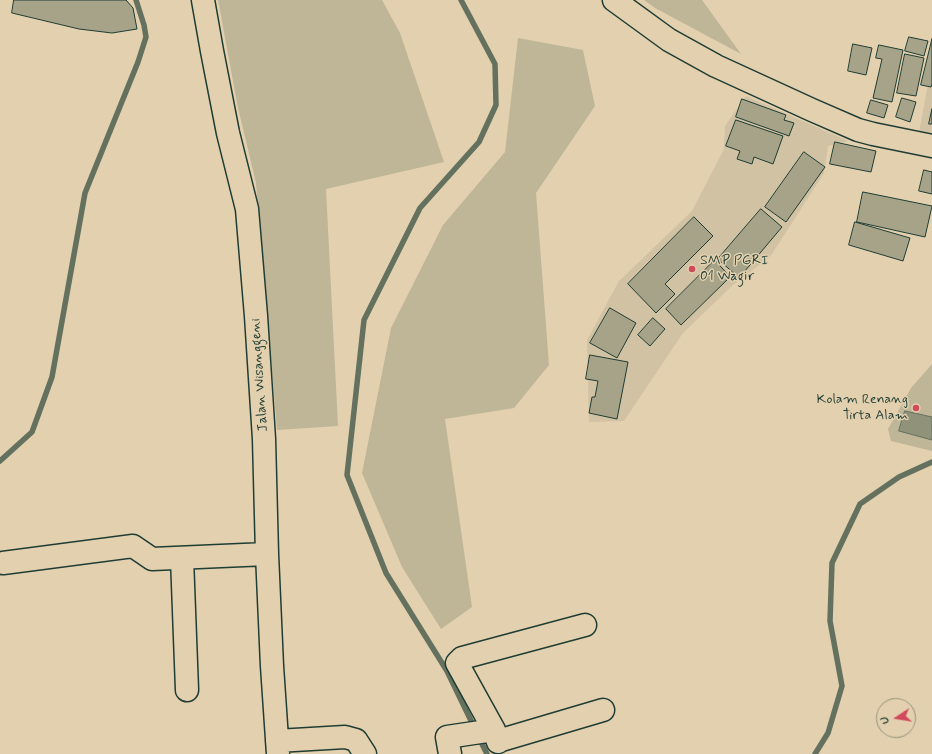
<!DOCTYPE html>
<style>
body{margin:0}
#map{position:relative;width:932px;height:754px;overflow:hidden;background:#e3d0ae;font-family:Mynerve,sans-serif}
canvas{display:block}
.north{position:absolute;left:876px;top:698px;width:40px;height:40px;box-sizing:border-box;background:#e3d0ae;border:1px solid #95957d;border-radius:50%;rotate:258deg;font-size:11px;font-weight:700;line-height:16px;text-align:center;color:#1f3d34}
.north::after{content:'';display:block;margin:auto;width:14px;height:18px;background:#d1495b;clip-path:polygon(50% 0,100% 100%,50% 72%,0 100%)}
</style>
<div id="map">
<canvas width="932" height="754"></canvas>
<div class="north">U</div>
</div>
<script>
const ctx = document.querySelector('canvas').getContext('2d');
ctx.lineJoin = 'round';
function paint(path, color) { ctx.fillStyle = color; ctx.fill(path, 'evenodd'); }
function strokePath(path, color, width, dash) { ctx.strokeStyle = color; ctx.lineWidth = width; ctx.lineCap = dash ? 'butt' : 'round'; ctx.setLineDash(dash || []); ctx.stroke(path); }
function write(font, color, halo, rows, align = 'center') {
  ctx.font = font + ' Mynerve,sans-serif'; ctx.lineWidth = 3; ctx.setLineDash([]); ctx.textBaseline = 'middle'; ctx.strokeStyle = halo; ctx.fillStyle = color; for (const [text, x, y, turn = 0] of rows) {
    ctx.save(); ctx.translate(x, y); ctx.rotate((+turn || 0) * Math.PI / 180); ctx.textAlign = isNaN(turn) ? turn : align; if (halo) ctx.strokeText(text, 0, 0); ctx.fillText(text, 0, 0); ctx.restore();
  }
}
const built = new Path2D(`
 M932 62V136L919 133Z
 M746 96 848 141 828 146 824 173 770 257 734 284 683 333 624 421 589 422 587 340 619 281 692 211 724 149 725 126Z`);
const green = new Path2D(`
 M218 0H382L400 33 444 162 326 189 338 426 277 430 256 183 238 108Z
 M644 0H702L741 54 655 8Z
 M518 38 583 50 595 106 536 193 549 365 514 408 445 419 472 607 441 629 402 567 362 473 391 328 443 225 505 152Z
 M932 364V451L891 441 888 429 911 388Z`);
const water = new Path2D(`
 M905 411 932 417V440L899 431Z`);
const stream = new Path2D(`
 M461 0 495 64 496 105 479 142 420 208 364 320 347 475 386 573 447 671 475 729
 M0 461 32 432 52 377 85 193 138 62 146 37 144 25 136 0
 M478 736 487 754
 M815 754 828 733 842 686 830 621 832 563 860 504 899 477 932 462`);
const building = new Path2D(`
 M14 0H126L133 8 137 29 112 33 79 29 12 13Z
 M909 37 928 41 924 56 905 51Z
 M932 39V84L931 87 921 85Z
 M853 44 872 48 866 75 848 71Z
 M879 45 903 50 892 102 873 98 882 59 876 58Z
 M905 54 924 58 916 96 897 93Z
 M902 98 916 102 910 122 896 117Z
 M742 99 786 115 784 120 794 123 789 136 736 117Z
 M871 100 888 105 884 118 867 113Z
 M932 109V124H929Z
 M736 120 783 136 773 164 754 157 752 164 737 159 740 151 726 146Z
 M835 142 876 151 871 172 830 164Z
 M804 152 825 167 786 222 765 207Z
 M924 170 932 172V194L919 191Z
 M863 192 932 206 925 237 857 222Z
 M761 209 782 227 739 278 718 259Z
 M694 217 713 236 665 284 675 294 656 313 628 284Z
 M855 222 910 238 903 261 849 245Z
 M715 260 730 277 681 325 666 309Z
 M610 308 636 323 617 358 590 343Z
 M653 318 665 329 650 346 638 335Z
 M590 355 628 362 617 419 589 413 592 397H595L598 381 586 379Z`);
const minor = new Path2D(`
 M203 0 212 51 228 133 247 209 256 316 264 439 267 554 272 666 278 754
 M182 558 187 690
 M3 563 133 546 152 559 267 554
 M494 730 457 663 462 658 585 625
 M277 741 345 737 356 740 365 754
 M498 741 603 710
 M450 754 447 737 494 730 498 742`);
const major = new Path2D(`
 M614 0 669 40 716 66 812 110 858 130 873 134 932 146`);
const markers = [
 [692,269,4,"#d1495b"],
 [916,408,4,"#d1495b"]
];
const poiNames = [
 ["SMP PGRI",700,261],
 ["01 Wagir",700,277],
 ["Kolam Renang",908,400,"right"],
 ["Tirta Alam",908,416,"right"]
];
const streetNames = [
 ["Jalan Wisanggeni",260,375,-94]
];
paint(built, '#d1c2a3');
paint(green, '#bfb698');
paint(water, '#90937a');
strokePath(water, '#63715e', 1);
strokePath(stream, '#63715e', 5.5);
paint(building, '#a7a389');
strokePath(building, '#1f3d34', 1);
strokePath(minor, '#1f3d34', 25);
strokePath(major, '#1f3d34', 25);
strokePath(minor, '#e3d0ae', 22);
strokePath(major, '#e3d0ae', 22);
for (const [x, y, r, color] of markers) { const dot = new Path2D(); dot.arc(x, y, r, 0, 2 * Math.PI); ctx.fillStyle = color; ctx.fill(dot); strokePath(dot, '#e3d0ae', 1.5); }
write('14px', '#1f3d34', '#e3d0ae', poiNames, 'left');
write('14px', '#1f3d34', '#e3d0ae', streetNames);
</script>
